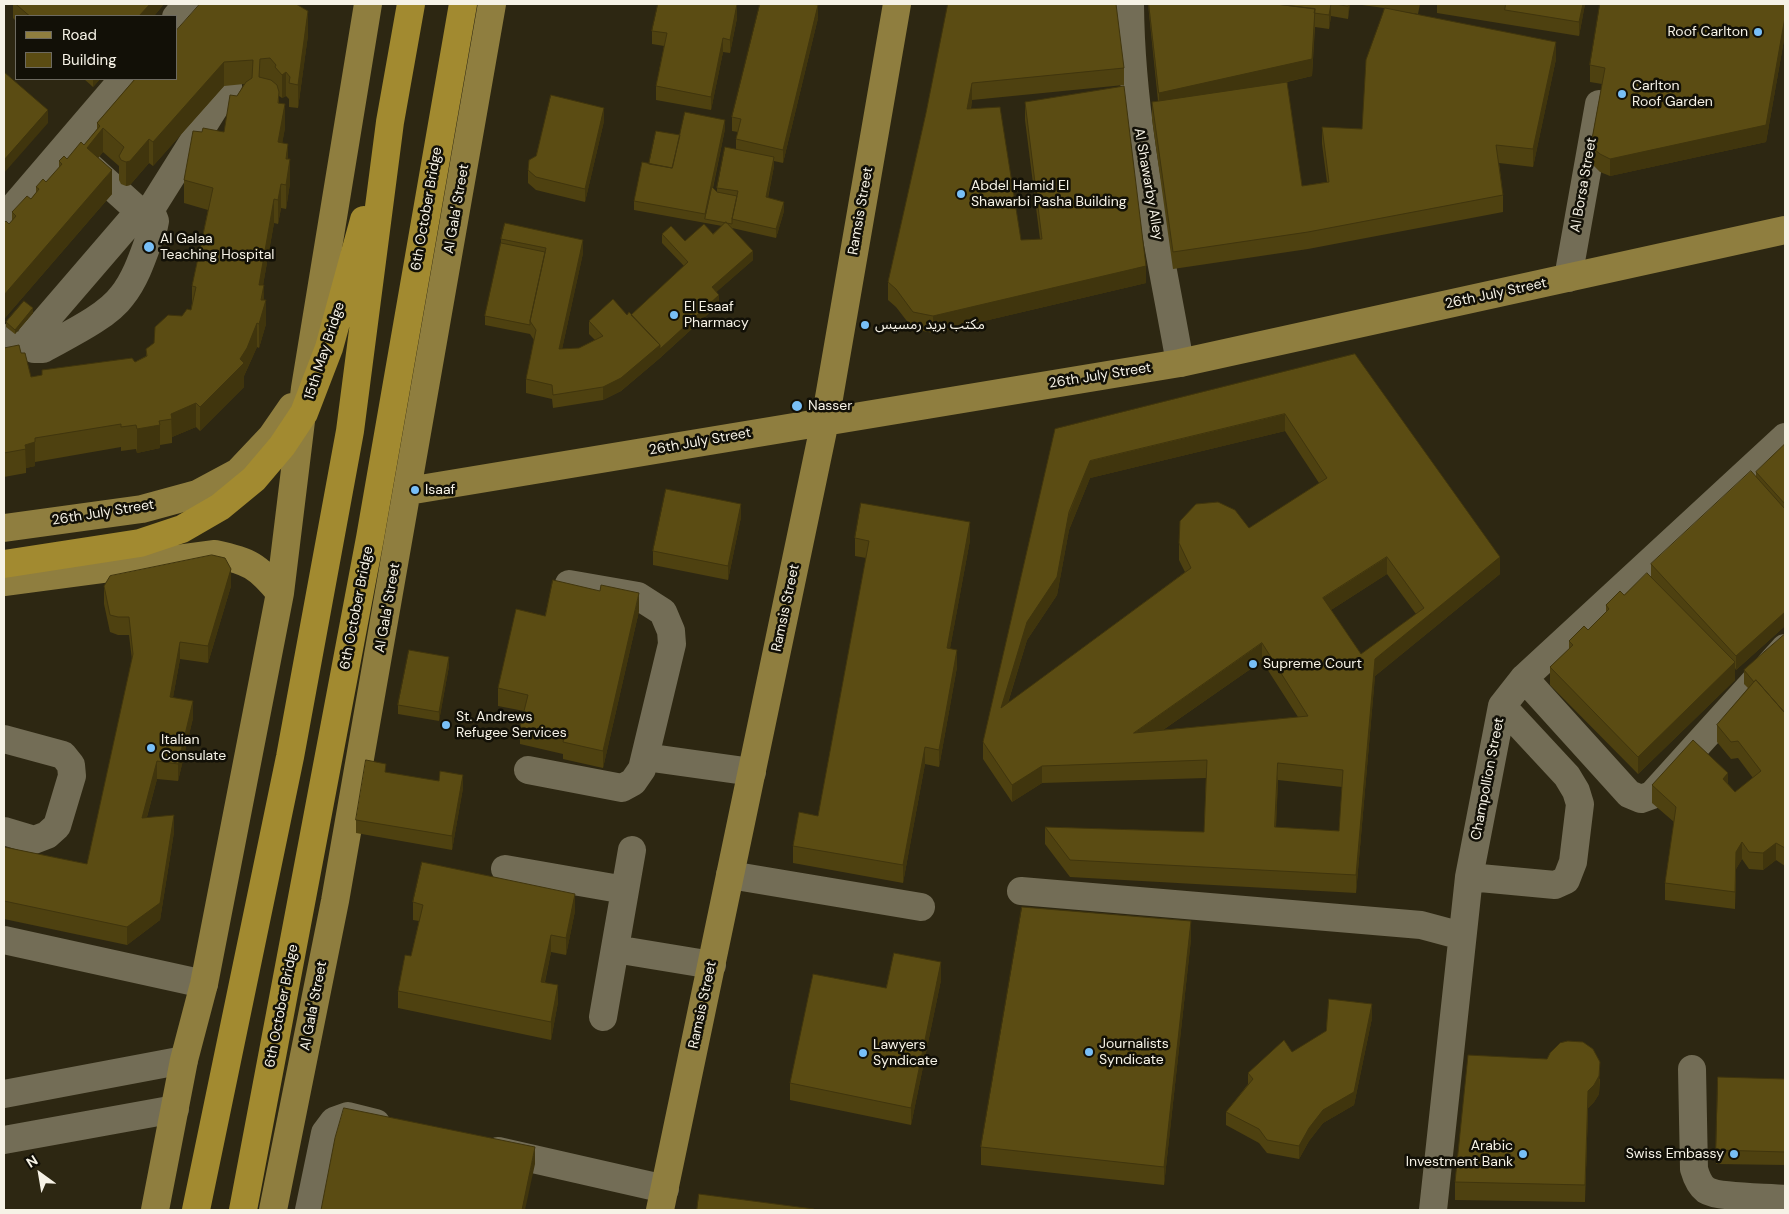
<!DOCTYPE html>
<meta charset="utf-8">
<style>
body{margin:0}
#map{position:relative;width:1789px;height:1214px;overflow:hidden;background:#2d2712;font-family:"DM Sans",sans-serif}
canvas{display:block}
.frame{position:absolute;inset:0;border:5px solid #f6f2e6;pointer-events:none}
.legend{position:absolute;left:15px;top:15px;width:162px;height:65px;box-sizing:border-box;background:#121007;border:1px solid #6d6a60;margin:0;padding:6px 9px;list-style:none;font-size:15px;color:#f6f2e6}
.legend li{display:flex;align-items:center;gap:10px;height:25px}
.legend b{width:25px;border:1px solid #6d6a60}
.north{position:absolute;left:15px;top:1149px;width:50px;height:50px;-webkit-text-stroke:4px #121007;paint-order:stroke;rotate:328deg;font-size:14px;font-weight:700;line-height:20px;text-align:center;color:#f6f2e6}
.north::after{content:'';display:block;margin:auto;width:18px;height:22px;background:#f6f2e6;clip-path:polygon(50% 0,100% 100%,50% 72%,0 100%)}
</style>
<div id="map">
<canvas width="1789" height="1214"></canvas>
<div class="frame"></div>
<ul class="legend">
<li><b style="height:6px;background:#8f7e3f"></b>Road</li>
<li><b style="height:14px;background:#5b4c13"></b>Building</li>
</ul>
<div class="north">N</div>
</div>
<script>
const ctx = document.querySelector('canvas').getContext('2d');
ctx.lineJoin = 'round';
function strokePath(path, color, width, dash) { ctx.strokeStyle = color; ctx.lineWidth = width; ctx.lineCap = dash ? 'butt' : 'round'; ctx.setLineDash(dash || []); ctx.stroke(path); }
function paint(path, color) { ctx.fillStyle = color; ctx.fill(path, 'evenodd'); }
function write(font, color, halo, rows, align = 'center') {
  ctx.font = font + ' "DM Sans","Noto Sans Arabic",sans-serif'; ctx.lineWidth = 5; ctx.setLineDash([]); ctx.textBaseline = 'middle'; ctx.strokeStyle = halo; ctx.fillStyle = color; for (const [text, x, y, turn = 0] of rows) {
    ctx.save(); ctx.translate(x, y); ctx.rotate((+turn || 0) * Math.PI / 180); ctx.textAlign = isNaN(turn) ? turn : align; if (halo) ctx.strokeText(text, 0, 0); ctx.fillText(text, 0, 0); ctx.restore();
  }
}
const minor = new Path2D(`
 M1130 4C1131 125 1159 244 1180 363
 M176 17 187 4
 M90 167 140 212
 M145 211 153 216 155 221 154 226C145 249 138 276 122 296 107 317 66 336 43 349H34L30 345 31 337 136 215Z
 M149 212 228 86
 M4 218 123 79
 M1568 278 1599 104
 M4 338 17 350
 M1524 678 1629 794 1641 799 1652 795 1785 648
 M4 739 63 755 71 765 72 776 57 826 47 835 34 840 4 831
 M645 757 752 772
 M528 770 622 788 633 782 642 769 672 644 671 631 663 612 638 596 569 584
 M505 869 625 890
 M730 875 921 907
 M1469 877 1555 885 1566 880 1573 862 1580 804 1576 791 1567 776 1502 706
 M1021 891 1421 925 1462 936
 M4 940 204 984
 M615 949 712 965
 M603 1017 632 850
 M1692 1069 1694 1169C1696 1176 1699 1185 1706 1190 1718 1198 1768 1197 1785 1199
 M4 1094 184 1060
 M4 1140 175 1109
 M498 1151 665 1189
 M309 1210 325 1133 334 1121 348 1116 376 1123
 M1433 1210 1469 877 1502 706 1524 678 1785 437`);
const major = new Path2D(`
 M408 491 1180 363 1785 230
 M4 528 142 509 197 494 238 472 272 436 292 407
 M4 582 215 554C249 561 258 566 280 593
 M155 1210 184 1060 204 984 280 593 305 388 368 4
 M273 1210 335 901 492 4
 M660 1210 825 421 897 4`);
const highway = new Path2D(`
 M4 564 140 543 182 529 220 507 254 479 282 446 304 413 329 348 364 220
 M196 1210 290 757 350 431 390 122 411 4
 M243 1210 370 538 463 4`);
const wall = new Path2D(`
 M13 4H164L154 16H16V21L13 18Z
 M948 4 1124 68V85L972 100 971 109 1021 240 1040 239 1025 120V102L1146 283 933 333 913 329 896 307 888 300V282L926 113Z
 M1148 4H1350L1348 19 1331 16 1329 29 1315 27 1312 76 1287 82 1302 186 1327 182 1322 144V127L1362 129 1384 8 1362 5V4H1420L1418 14 1393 10 1556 59 1533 167 1499 163 1503 195V212L1308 249 1173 269 1152 119V102L1158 101Z
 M1437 4H1585L1579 36 1437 13Z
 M1785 4V34L1766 142 1610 176 1600 172 1593 165 1592 139 1602 84 1590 82V65Z
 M737 18 730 53 723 52 711 110 656 100V86L664 46 652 44V31Z
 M818 18 783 163 774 161V166L768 198 784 211 776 238 732 228 753 260 716 292 719 304 660 358 621 391 603 400 553 408 552 399 526 393V379L534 340 530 334 485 325V316L501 243V239L583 253 562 349 579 348 595 340 589 334V321L631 315 684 266 662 243V234L685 241 713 234 722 226 634 210V201L649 164 680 135 725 129 713 188 717 192V188L736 150V139L738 132 732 131V117Z
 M176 31 308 35 298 108 289 107V99L286 96 282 98 279 96V103L285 128 282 143 288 159 290 183 286 209 281 208 278 224 274 223 263 285 266 324 259 348 257 347 244 376V387L200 431 196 427 172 437V443L160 445V448L137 453 136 449 121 451V447L35 462V466L26 468V473L4 477V348L21 353 31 377 42 375V370L135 362 146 356V349L154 343 182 316 191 310 192 303V286L208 210 184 203V180L202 132H224L237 96 244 84 224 86 153 166 149 163 130 185 126 186 121 184 119 180V166L103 152 98 158 112 194 4 319V223L9 224 12 221V212L31 199 36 193V187L46 182 59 168V161L67 159 84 145 97 129V123Z
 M84 79H100L93 87Z
 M604 121 585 202 536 190 528 183V170Z
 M33 313 15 334 6 327V322Z
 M1355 354 1500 574 1375 676 1356 893 1070 877 1045 844V827L1204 832 1206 778 1042 783 1012 802 983 759V742L1055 429ZM1285 431 1319 483 1249 528 1179 543V560L1185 572 1008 703 1027 640 1057 595 1069 530 1090 478ZM1387 574 1416 614 1361 654 1331 610ZM1262 661 1298 717 1163 730ZM1278 780 1342 787 1339 831 1276 827Z
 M1785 444V626L1736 670 1735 668V680L1638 774 1550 685V667L1569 649V641L1588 630 1606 612V605L1624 595 1651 576V564L1756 476V472Z
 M741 517 728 580 653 565V551Z
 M855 538 970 540 950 648 957 667 939 767 925 764 903 883 793 863V846L818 816 866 558 855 556Z
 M104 586H231L208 663 180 659 173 697 193 718 178 781 157 779 147 817 174 832 160 920 127 945 4 919V847L87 864 132 660 129 635H118L110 632 104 604Z
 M639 611 603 768 563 759V754L520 744V727L524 711 498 706V688L545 616Z
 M1785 634V866L1776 860 1763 870 1749 869 1742 859 1736 869 1735 909 1665 900V883L1674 822 1652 803V785L1728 784 1735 792 1753 778 1738 758 1731 759 1717 742V725L1748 688 1744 684V670Z
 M449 666 439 721 398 714V705Z
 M386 772 463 788 452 850 356 833V820Z
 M413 902 575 911 566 955 551 952 545 982 558 1002 551 1040 398 1008V991L411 956 419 921 413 920Z
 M1191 939 1164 1185 981 1165V1147Z
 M941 980 911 1125 790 1100V1083Z
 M1372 1018 1354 1105 1323 1123 1309 1141 1299 1159 1267 1153 1259 1143 1226 1125V1112L1248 1084V1073L1292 1052Z
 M1547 1059 1600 1079 1599 1094 1594 1102 1588 1108 1585 1202 1455 1200V1182Z
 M1785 1079V1165L1716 1164V1150Z`);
const shadedWall = new Path2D(`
 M150 4H164L154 16H139Z
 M737 4V18L730 53V40Z
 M1331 4V16L1329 29V15Z
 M1349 4H1350L1348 19Z
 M1583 4H1585L1579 36V22Z
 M818 5V18L783 163V150Z
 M1315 9 1312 76 1159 110V93Z
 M308 11V35L298 108V85Z
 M1785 17V34L1766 142 1610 176V159Z
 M723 38V52L711 110V97Z
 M1556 42V59L1533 167V149Z
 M224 62V86L153 166V142Z
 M286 72V96L282 98V75Z
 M93 79H100L93 87Z
 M972 83V100L967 126V109Z
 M285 104V128L278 166V142Z
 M604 108V121L585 202V189Z
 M48 110V123L4 173V160Z
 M725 120V129L706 219H705V214Z
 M103 128V152L87 172V148Z
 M149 139V163L130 185 126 186V162Z
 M288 144V168L286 159Z
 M774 157V166L766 206V197Z
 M290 159V183L286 209V185Z
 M112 170V194L4 319V295Z
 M281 184V208L278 224V200Z
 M274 199V223L259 308V285Z
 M784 202V211L776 238V229Z
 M583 240V253L559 363V349Z
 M753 251V260L712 296V287Z
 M1146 266V283L933 333V316Z
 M264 285V308L266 300V324L259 348V324Z
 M719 295V304L660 358 621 391 603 400V387Z
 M33 308V313L15 334V330Z
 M257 323V347L244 376V387L200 431V407L240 359Z
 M196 403V427L172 437 171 414Z
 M1285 414V431L1090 478 1069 530 1057 595 1027 640 1001 725V708L1027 622 1090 461Z
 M160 425V448L137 453V429Z
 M35 442V466L26 468 25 445Z
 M741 504V517L728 580V566Z
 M970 522V540L947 665V648Z
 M1387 557V574L1323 615V598Z
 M1500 557V574L1375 676 1356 893V875L1375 659Z
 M231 569V586L208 663V646Z
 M639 593V611L603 768V751Z
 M1785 612V626L1736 670V656Z
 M180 642V659L170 714V697Z
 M1262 643V661L1134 750V733Z
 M957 650V667L939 767V750Z
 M449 657V666L439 721V712Z
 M1735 662V680L1638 774V757Z
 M193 701V718L178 781V764Z
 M925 747V764L903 883V865Z
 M157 761V779L142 835V818Z
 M1278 763V780L1275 845V827Z
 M1042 766V783L1012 802V785Z
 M1728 773V790L1723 779Z
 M463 775V788L452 850V836Z
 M174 815V832L160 920 127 945V927Z
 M1742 842V859L1736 869 1735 909 1736 852Z
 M1776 843V860L1763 870V853Z
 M575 894V911L566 955V938Z
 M1191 921V939L1164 1185V1167Z
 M551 935V952L541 999V982Z
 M941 962V980L911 1125V1108Z
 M558 985V1002L551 1040V1022Z
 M1372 1004V1018L1354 1105 1323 1123 1309 1141 1299 1159V1146L1309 1128Z
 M1600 1062 1599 1094 1594 1102 1588 1108 1585 1202 1588 1091Z
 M535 1147V1164L525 1210H522Z`);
const building = new Path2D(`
 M16 4H150L139 16H30Z
 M200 4H296L308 11 298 85 289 83 290 77 286 72 282 75 275 67 276 65 270 58 260 59 259 77 271 80 277 85 279 92 278 103 285 104 278 142 288 144 286 159H290L286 185 281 184 278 200 274 199 259 285H264L261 300H266L259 324 257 323 247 348 240 359 244 363 200 407 196 403 171 414 172 419 159 421 160 425 137 429 136 425 121 427V424L35 438V442L25 445 26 449 4 453V348L19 345 21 353H25L31 377 42 375V370L132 358 135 362 147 356 146 349 154 343 155 327 168 315 182 316 187 309 191 310 196 287 192 286 213 188 184 180 193 131 202 132 203 128 224 132 230 95 237 96 246 82 252 78 253 60 224 62 153 142 149 139 130 161 126 162 121 160 119 156 124 147 103 128 87 148 112 170 4 295V223L6 221 9 224 16 216 12 212 27 196 31 199 39 189 36 187 43 179 46 182 62 164 59 161 64 156 67 159 81 142 84 145 100 126 97 123 135 79H176V31Z
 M658 4H737L730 40 723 38 711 97 656 86 667 33 652 31Z
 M760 4H812L818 5 783 150 736 139 741 119 732 117Z
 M948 4H1116L1124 68 972 83 967 109 1000 107 1021 240 1042 239 1025 102 1124 86 1146 266 933 316 913 312 896 289 888 282 926 113Z
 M1149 4H1276L1315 9 1312 59 1159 93Z
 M1276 4H1331L1329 15 1314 13 1315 9Z
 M1336 4H1349L1348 6Z
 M1506 4H1583L1579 22 1505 10Z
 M1600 4H1785V17L1766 125 1610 159 1600 154 1593 148 1592 139 1605 68 1590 65Z
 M1385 8 1556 42 1533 149 1496 145 1503 195 1308 232 1173 252 1152 102 1287 82 1302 186 1329 182 1322 127 1362 129 1366 60Z
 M4 72 48 110 4 160Z
 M551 95 604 108 585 189 536 177 528 170 529 160 536 156Z
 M685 112 725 120 705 214 634 201 642 162 672 168Z
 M656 131 680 135 672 168 649 164Z
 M725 147 774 157 766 197 784 202 776 229 732 219 738 191 717 188Z
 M712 187 717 192 737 196 732 219V224L705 219Z
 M726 222 753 251 712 287 719 295 660 349V345L631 315 688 262 662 234 671 226 685 241 704 224 713 234Z
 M505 223 583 240 559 349 579 348 603 336 589 321 613 299 627 315 629 312 660 345 621 378 603 387 553 395 552 385 526 379 536 330 530 321 546 248 501 239Z
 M501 243 545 252 530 321V325L485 316Z
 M24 301 33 308 15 330 6 322Z
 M1355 354 1500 557 1375 659 1356 875 1070 860 1045 827 1204 832 1207 760 1042 766 1012 785 983 742 1055 429ZM1285 414 1327 478 1249 528 1235 510 1218 502 1196 504 1180 521 1179 543 1191 568 1001 708 1027 622 1057 577 1069 512 1090 461ZM1387 557 1424 608 1361 654 1323 598ZM1262 643 1308 716 1134 733ZM1278 763 1343 770 1339 831 1275 827Z
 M1785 444V504L1756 472Z
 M1751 471 1785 509V612L1736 656 1651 564Z
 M666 489 741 504 728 566 653 551Z
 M861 503 970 522 947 648 957 650 939 750 925 747 903 865 793 846 799 812 818 816 869 541 855 538Z
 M212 555 225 558 231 569 208 646 180 642 170 697 193 701 178 764 157 761 142 818 174 815 160 903 127 927 4 901V847L87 864 133 654 129 617H118L110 615 104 586 110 576Z
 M1647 573 1735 662 1638 757 1550 667 1573 645 1569 641 1584 626 1588 630 1609 609 1606 605 1620 591 1624 595Z
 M553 580 600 591 601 585 639 593 603 751 563 742 564 737 520 727 528 695 498 688 516 609 545 616Z
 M1785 634V713L1756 680 1754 682 1744 670Z
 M409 650 449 657 439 712 398 705Z
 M1756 680 1785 713V848L1776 843 1763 853 1749 852 1742 842 1736 852 1735 892 1665 883 1676 807 1652 785 1693 740 1728 773 1723 779 1735 792 1761 771 1738 741 1731 742 1717 725Z
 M366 760 386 764 385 772 439 781 440 771 463 775 452 836 356 820Z
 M422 862 575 894 566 938 551 935 541 982 558 985 551 1022 398 991 405 955 411 956 423 905 413 902Z
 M1022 907 1191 921 1164 1167 981 1147Z
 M894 953 941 962 911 1108 790 1083 813 974 886 988Z
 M1329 999 1372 1004 1354 1092 1323 1110 1309 1128 1299 1146 1267 1140 1259 1129 1226 1112 1253 1079 1248 1073 1284 1040 1292 1052 1326 1031Z
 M1568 1041 1583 1042 1593 1049 1600 1062 1599 1076 1594 1085 1588 1091 1585 1185 1455 1182 1468 1055 1547 1059 1550 1053 1560 1043Z
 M1718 1077 1785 1079V1152L1716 1150Z
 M344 1108 535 1147 522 1210H321L335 1138Z
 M699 1194 814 1209 813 1210H697Z`);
const markers = [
 [1758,32,5,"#78bff7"],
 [1622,94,5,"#78bff7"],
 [961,194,5,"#78bff7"],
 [149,247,6,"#78bff7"],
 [674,315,5,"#78bff7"],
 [865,325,5,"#78bff7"],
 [797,406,6,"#78bff7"],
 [415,490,5,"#78bff7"],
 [1253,664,5,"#78bff7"],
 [446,725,5,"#78bff7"],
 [151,748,5,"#78bff7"],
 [1089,1052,5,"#78bff7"],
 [863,1053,5,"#78bff7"],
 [1523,1154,5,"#78bff7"],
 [1734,1154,5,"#78bff7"]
];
const poiNames = [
 ["Roof Carlton",1748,32,"right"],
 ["Carlton",1632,86],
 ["Roof Garden",1632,102],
 ["Abdel Hamid El",971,186],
 ["Shawarbi Pasha Building",971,202],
 ["Al Galaa",160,239],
 ["Teaching Hospital",160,255],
 ["El Esaaf",684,307],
 ["Pharmacy",684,323],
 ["مكتب بريد رمسيس",875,325],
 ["Nasser",808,406],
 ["Isaaf",425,490],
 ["Supreme Court",1263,664],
 ["St. Andrews",456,717],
 ["Refugee Services",456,733],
 ["Italian",161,740],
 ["Consulate",161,756],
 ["Journalists",1099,1044],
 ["Syndicate",1099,1060],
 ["Lawyers",873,1045],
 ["Syndicate",873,1061],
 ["Arabic",1513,1146,"right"],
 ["Investment Bank",1513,1162,"right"],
 ["Swiss Embassy",1724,1154,"right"]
];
const streetNames = [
 ["Al Shawarby Alley",1148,184,80],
 ["Al Borsa Street",1584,185,-80],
 ["6th October Bridge",427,209,-80],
 ["Al Gala' Street",457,209,-80],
 ["Ramsis Street",861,211,-80],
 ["26th July Street",1496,294,-12],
 ["15th May Bridge",325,351,-72],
 ["26th July Street",1100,376,-9],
 ["26th July Street",700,442,-10],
 ["26th July Street",103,513,-9],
 ["6th October Bridge",357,608,-79],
 ["Al Gala' Street",388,608,-80],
 ["Ramsis Street",786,608,-78],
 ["Champollion Street",1488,779,-79],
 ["Ramsis Street",703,1005,-78],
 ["6th October Bridge",282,1006,-79],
 ["Al Gala' Street",314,1006,-79]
];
strokePath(minor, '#736d56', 28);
strokePath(major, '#8f7e3f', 28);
strokePath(highway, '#a28a30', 28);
paint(wall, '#4e4110');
paint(shadedWall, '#40350d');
paint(building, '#5b4c13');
strokePath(building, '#40350d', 1);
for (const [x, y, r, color] of markers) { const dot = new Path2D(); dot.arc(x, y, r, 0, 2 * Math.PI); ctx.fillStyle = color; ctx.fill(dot); strokePath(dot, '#121007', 2); }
write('14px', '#f6f2e6', '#121007', poiNames, 'left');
write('14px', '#f6f2e6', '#121007', streetNames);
</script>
